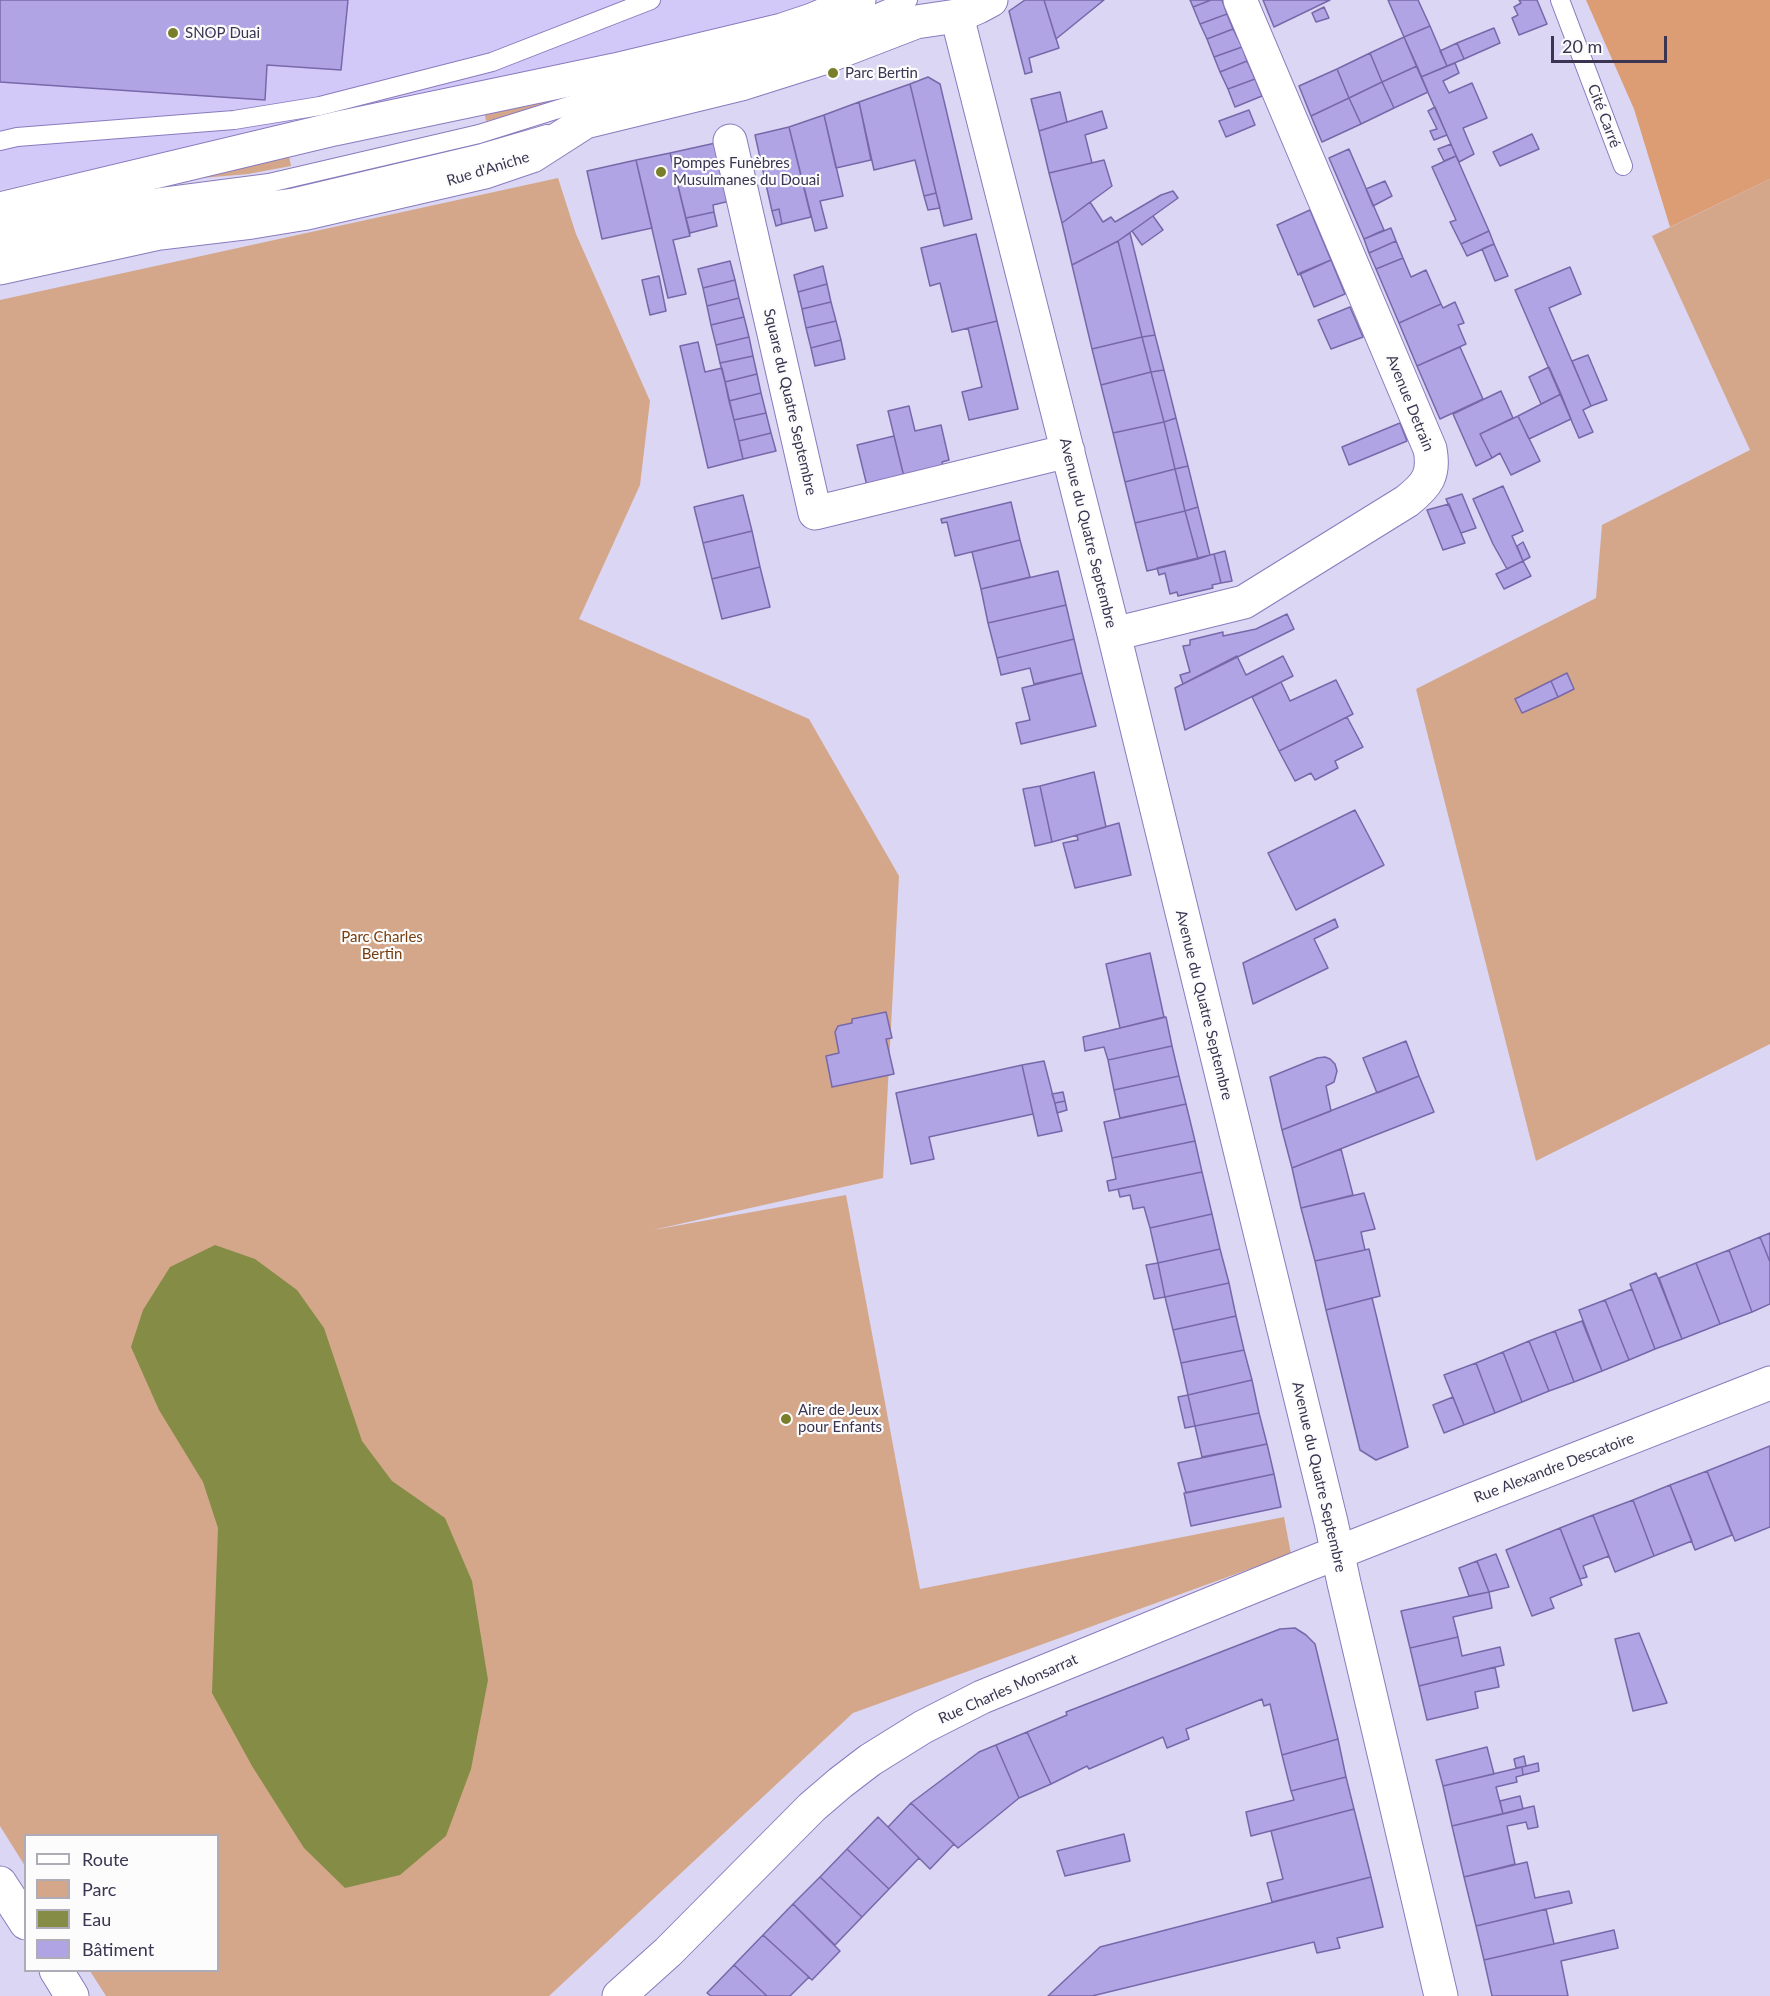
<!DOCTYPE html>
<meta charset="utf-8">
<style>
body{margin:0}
#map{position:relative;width:1770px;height:1996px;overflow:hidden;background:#dbd6f3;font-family:Lato,sans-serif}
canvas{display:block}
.legend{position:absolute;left:24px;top:1834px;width:195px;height:138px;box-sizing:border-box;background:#fcfcfc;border:2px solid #afacb8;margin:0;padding:8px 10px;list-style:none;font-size:18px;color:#3b3552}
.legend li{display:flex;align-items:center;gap:12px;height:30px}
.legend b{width:30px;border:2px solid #afacb8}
.scale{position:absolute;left:1551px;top:36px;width:116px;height:27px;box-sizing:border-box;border:3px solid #3b3552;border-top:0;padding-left:8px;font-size:18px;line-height:21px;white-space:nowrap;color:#3b3552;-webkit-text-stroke:4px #fcfcfc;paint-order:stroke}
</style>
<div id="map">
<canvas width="1770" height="1996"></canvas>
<ul class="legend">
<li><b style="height:8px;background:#fff"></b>Route</li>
<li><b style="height:16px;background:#d4a78b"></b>Parc</li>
<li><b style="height:16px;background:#858c46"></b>Eau</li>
<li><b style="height:16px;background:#b1a4e5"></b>Bâtiment</li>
</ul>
<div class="scale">20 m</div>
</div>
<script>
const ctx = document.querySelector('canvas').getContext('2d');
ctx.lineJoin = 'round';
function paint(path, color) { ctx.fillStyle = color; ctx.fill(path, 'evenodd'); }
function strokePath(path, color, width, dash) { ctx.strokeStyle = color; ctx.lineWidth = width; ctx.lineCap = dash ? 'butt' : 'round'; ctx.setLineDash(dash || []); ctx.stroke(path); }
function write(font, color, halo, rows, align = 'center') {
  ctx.font = font + ' Lato,sans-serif'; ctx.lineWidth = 4.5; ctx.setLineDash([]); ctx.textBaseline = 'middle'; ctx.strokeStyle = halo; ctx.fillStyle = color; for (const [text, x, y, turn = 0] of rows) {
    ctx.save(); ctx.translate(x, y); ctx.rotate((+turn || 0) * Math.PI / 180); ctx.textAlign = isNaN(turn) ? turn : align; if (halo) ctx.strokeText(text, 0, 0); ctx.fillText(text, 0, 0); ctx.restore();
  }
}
const built = new Path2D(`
 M0 0H813L790 13 0 190Z`);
const green = new Path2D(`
 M573 94 510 116 486 121 483 106Z
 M288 151 291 166 248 174 179 180Z
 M558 178 576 234 650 401 640 485 579 619 809 719 899 876 883 1178 653 1230 846 1195 920 1589 1284 1517 1291 1554 853 1713 549 1996H106L90 1971 218 1970V1836H26L25 1866 0 1826V300Z
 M1770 179V1044L1536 1161 1416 689 1596 598 1602 525 1750 450 1652 236Z`);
const forest = new Path2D(`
 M1586 0H1770V179L1670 227 1634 109Z`);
const water = new Path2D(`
 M215 1245 255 1259 297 1290 324 1328 362 1441 392 1481 445 1518 472 1581 488 1680 471 1769 446 1836 400 1875 345 1888 304 1848 252 1766 212 1693 218 1528 203 1482 159 1410 131 1347 143 1310 170 1267Z`);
const building = new Path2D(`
 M0 0H348L341 70 267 65 265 100 0 82Z
 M1025 0H1044L1059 48 1029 58 1032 72 1025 74 1009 11Z
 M1044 0H1104L1056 39Z
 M1190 0H1211L1193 7Z
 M1211 0H1222L1227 14 1200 24 1193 7Z
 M1263 0H1330L1274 27Z
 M1388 0H1418L1430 26 1404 37Z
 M1519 0H1537L1547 24 1519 35 1512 18 1518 15 1514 7 1521 3Z
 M1324 7 1329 18 1316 22 1312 13Z
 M1227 14 1233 29 1207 39 1200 24Z
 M1430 26 1447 66 1421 77 1404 37Z
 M1494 28 1500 43 1464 59 1457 43Z
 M1233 29 1242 47 1214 57 1207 39Z
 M1404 37 1417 66 1382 82 1370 53Z
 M1457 43 1464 59 1447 66 1440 51Z
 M1242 47 1247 61 1220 72 1214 57Z
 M1370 53 1382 82 1349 98 1337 69Z
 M1247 61 1255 79 1228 89 1220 72Z
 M1455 63 1459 73 1443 81 1449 93 1472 83 1487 118 1463 128 1474 154 1459 162 1421 77Z
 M1417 66 1428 92 1394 108 1382 82Z
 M1337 69 1349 98 1311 116 1299 86Z
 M928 77 940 84 972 219 944 226 910 84Z
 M1255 79 1262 96 1235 107 1228 89Z
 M1382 82 1394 108 1361 124 1349 98Z
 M910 84 936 193 924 196 915 160 874 170 859 102Z
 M1060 92 1067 122 1039 131 1031 99Z
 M1349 98 1361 124 1322 142 1311 116Z
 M859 102 871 160 836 168 824 115Z
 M1435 107 1447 135 1434 140 1430 131 1437 129 1428 111Z
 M1249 110 1255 125 1226 137 1219 121Z
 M1102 111 1107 128 1085 135 1092 163 1049 173 1039 131Z
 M824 115 843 196 820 201 827 228 815 231 789 127Z
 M789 127 811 217 782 224 779 209 772 211 755 135Z
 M1532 134 1539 149 1500 166 1493 152Z
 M720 142 734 200 713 205 714 212 686 218 670 153Z
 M1451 144 1456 156 1444 161 1438 149Z
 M1349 149 1384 230 1364 239 1329 158Z
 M670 153 690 236 673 240 686 294 668 298 636 160Z
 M1456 156 1489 231 1461 244 1450 222 1456 220 1432 167Z
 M636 160 652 228 602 239 587 171Z
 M1104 160 1112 186 1062 223 1049 173Z
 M1385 181 1392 196 1373 206 1366 189Z
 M1173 191 1178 198 1118 241 1072 265 1062 223 1090 202 1103 222 1111 217 1115 222 1161 195Z
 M936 193 940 208 928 210 924 196Z
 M779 209 782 224 776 226 772 211Z
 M1310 210 1331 260 1298 275 1277 225Z
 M714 212 717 226 690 233 686 218Z
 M1153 216 1163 230 1142 245 1132 231Z
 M1391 228 1396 241 1369 253 1364 239Z
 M1489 231 1494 244 1467 256 1461 244Z
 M1130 233 1155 335 1142 337 1118 241Z
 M976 234 997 321 952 332 940 283 930 286 921 248Z
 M1118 241 1142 337 1092 349 1072 265Z
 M1396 241 1403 258 1376 269 1369 253Z
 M1494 244 1508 276 1495 281 1482 249Z
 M1403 258 1411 277 1426 270 1441 304 1399 323 1376 269Z
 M1331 260 1345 294 1314 307 1300 273Z
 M730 261 735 280 703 288 698 269Z
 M823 266 827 284 798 292 794 275Z
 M1570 267 1581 294 1549 308 1591 406 1583 410 1593 432 1579 438 1515 290Z
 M659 276 666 311 650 315 642 280Z
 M735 280 739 298 707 306 703 288Z
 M827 284 831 302 802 309 798 292Z
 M739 298 744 317 711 325 707 306Z
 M831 302 836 321 806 328 802 309Z
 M1455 302 1464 323 1458 325 1466 344 1417 366 1399 323 1441 304 1443 308Z
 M1350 307 1363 337 1331 349 1318 320Z
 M744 317 749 337 716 345 711 325Z
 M836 321 841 340 811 348 806 328Z
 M997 321 1018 409 969 420 962 392 982 387 968 328Z
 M1155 335 1164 370 1151 372 1142 337Z
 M749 337 753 356 720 363 716 345Z
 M1142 337 1151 372 1101 385 1092 349Z
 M841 340 845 359 815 366 811 348Z
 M698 342 705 372 722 368 743 459 708 468 680 346Z
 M1460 347 1483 399 1440 419 1417 366Z
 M1588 355 1607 400 1591 406 1572 361Z
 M753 356 757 374 725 382 720 363Z
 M1549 367 1561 394 1541 404 1529 377Z
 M1164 370 1176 418 1164 422 1151 372Z
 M1151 372 1164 422 1113 433 1101 385Z
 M757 374 761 393 729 401 725 382Z
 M1501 391 1513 418 1480 434 1492 458 1476 466 1453 414Z
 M761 393 766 413 734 420 729 401Z
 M1561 394 1571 419 1529 439 1518 416Z
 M909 406 915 431 941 425 949 460 942 462 945 472 905 481 888 411Z
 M766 413 771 433 739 441 734 420Z
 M1518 416 1540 461 1511 475 1500 453 1492 458 1480 434Z
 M1176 418 1188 466 1175 469 1164 422Z
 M1164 422 1175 469 1125 482 1113 433Z
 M1400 423 1407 441 1349 465 1342 447Z
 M771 433 776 451 743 459 739 441Z
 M894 436 905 481 868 490 857 445Z
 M1188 466 1198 507 1185 511 1175 469Z
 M1175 469 1185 511 1135 523 1125 482Z
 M1503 486 1523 531 1512 536 1523 561 1507 569 1493 544 1473 499Z
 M1462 494 1476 528 1461 533 1446 499Z
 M743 495 752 531 703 543 694 507Z
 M1011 502 1020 540 955 556 947 522 942 523 941 519Z
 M1449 504 1465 543 1443 550 1427 510Z
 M1198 507 1210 555 1198 559 1185 511Z
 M1185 511 1198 559 1147 571 1135 523Z
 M752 531 760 567 712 579 703 543Z
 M1020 540 1030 577 981 589 972 552Z
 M1523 542 1530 557 1523 561 1517 546Z
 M1225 551 1232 581 1221 583 1214 554Z
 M1214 554 1221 583 1212 585 1213 588 1178 596 1177 592 1170 594 1165 573 1159 575 1157 568Z
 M1523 561 1531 576 1504 589 1496 574Z
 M760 567 770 607 722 619 712 579Z
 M1058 571 1066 605 988 623 981 589Z
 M1066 605 1074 639 997 658 988 623Z
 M1287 614 1294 629 1183 684 1180 675 1190 672 1183 646 1190 645V640L1223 632V636L1256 629Z
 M1074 639 1082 673 1034 684 1030 668 1001 675 997 658Z
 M1237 656 1246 675 1283 656 1293 676 1185 730 1175 688Z
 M1082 673 1096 726 1021 744 1016 723 1030 720 1022 688Z
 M1567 673 1574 689 1558 697 1551 681Z
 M1336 680 1353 714 1279 751 1252 697 1281 682 1290 701Z
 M1551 681 1558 697 1522 713 1515 699Z
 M1347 717 1363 747 1335 761 1338 768 1315 780 1311 773 1295 781 1279 751Z
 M1094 772 1106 827 1052 842 1040 786Z
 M1040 786 1052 842 1035 846 1023 789Z
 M1355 810 1384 865 1296 910 1268 853Z
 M1119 823 1131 875 1075 888 1063 843 1078 840 1077 835Z
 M1335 919 1338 927 1314 939 1328 968 1253 1004 1243 963Z
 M1150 953 1164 1017 1120 1028 1106 964Z
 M886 1012 892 1038 886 1039 894 1074 832 1087 826 1056 839 1053 835 1032 838 1026 852 1023V1019Z
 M1166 1017 1172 1046 1108 1060 1104 1047 1085 1051 1083 1037Z
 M1406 1041 1419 1076 1377 1093 1363 1058Z
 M1172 1046 1179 1076 1114 1090 1108 1060Z
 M1325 1057 1330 1059 1335 1064 1337 1071 1334 1082 1326 1086 1331 1111 1282 1130 1270 1077 1317 1058Z
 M1044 1061 1062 1131 1038 1136 1022 1065Z
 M1022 1065 1033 1114 929 1137 934 1159 911 1164 896 1093Z
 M1179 1076 1186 1104 1120 1118 1114 1090Z
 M1419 1076 1434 1112 1292 1168 1282 1130Z
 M1063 1092 1065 1101 1055 1103 1052 1094Z
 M1065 1101 1067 1110 1057 1113 1055 1103Z
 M1186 1104 1195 1141 1112 1158 1104 1122Z
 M1195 1141 1202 1172 1109 1191 1107 1181 1116 1179 1112 1158Z
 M1341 1149 1353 1195 1301 1208 1292 1168Z
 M1202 1172 1212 1214 1150 1228 1144 1207 1133 1209 1130 1195 1120 1197 1118 1189Z
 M1364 1193 1375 1229 1361 1232 1365 1250 1315 1261 1301 1208Z
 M1212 1214 1220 1249 1158 1263 1150 1228Z
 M1770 1233V1262L1760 1237Z
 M1760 1237 1770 1262V1304L1752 1312 1729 1250Z
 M1220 1249 1229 1283 1165 1297 1158 1263Z
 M1369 1249 1380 1296 1326 1310 1315 1261Z
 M1729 1250 1752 1312 1720 1324 1696 1263Z
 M1158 1263 1165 1297 1154 1299 1146 1265Z
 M1696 1263 1720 1324 1682 1339 1659 1278Z
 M1656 1273 1682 1339 1655 1349 1630 1284Z
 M1229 1283 1236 1316 1173 1330 1165 1297Z
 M1632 1289 1655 1349 1629 1360 1605 1300Z
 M1372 1298 1408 1447 1376 1460 1360 1450 1326 1310Z
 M1605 1300 1629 1360 1602 1371 1579 1310Z
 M1236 1316 1244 1350 1181 1363 1173 1330Z
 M1582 1321 1602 1371 1574 1382 1555 1331Z
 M1555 1331 1574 1382 1549 1391 1529 1341Z
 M1529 1341 1549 1391 1522 1402 1503 1352Z
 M1244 1350 1252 1380 1188 1395 1181 1363Z
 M1503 1352 1522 1402 1495 1413 1476 1363Z
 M1476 1363 1495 1413 1464 1425 1444 1375Z
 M1252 1380 1259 1413 1195 1426 1188 1395Z
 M1188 1395 1195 1426 1185 1428 1178 1397Z
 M1453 1397 1464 1425 1444 1433 1433 1405Z
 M1259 1413 1267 1444 1202 1457 1195 1426Z
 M1267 1444 1274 1474 1186 1493 1178 1463Z
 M1770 1446V1527L1735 1541 1707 1471Z
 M1707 1471 1732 1535 1695 1550 1670 1485Z
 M1274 1474 1281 1507 1191 1526 1184 1493Z
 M1670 1485 1692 1541 1654 1556 1633 1500Z
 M1633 1500 1654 1556 1615 1572 1593 1515Z
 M1593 1515 1609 1556 1583 1566 1587 1577 1580 1579 1560 1528Z
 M1560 1528 1582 1585 1550 1598 1554 1608 1532 1616 1506 1550Z
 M1496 1554 1509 1587 1489 1592 1477 1561Z
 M1477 1561 1489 1592 1469 1596 1459 1568Z
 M1489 1592 1492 1608 1453 1617 1458 1637 1410 1648 1401 1611Z
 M1295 1628 1306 1635 1315 1644 1338 1739 1282 1755 1270 1704 1264 1706 1262 1699 1186 1729 1189 1739 1167 1748 1163 1737 1089 1769 1087 1766 1051 1784 1027 1732 1067 1715 1066 1712 1280 1629Z
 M1639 1633 1667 1703 1633 1711 1615 1639Z
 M1458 1637 1462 1656 1500 1647 1504 1665 1419 1686 1410 1648Z
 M1495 1667 1499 1687 1475 1692 1478 1708 1427 1720 1419 1686Z
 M1027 1732 1051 1784 1019 1798 996 1745Z
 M1338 1739 1346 1777 1291 1791 1282 1755Z
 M996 1745 1019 1798 958 1848 911 1803 979 1752Z
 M1487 1747 1494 1774 1443 1786 1436 1760Z
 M1524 1756 1526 1766 1516 1768 1514 1759Z
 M1538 1763 1539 1771 1523 1775 1522 1767Z
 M1522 1767 1523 1775 1516 1777 1517 1782 1496 1787 1503 1814 1452 1826 1443 1786Z
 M1346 1777 1354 1809 1251 1836 1246 1812 1294 1800 1291 1791Z
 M1520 1796 1523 1809 1503 1814 1500 1801Z
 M911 1803 954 1844 930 1869 888 1827Z
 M1534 1806 1538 1827 1528 1829 1526 1822 1507 1826 1515 1864 1464 1877 1452 1826Z
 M1354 1809 1371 1877 1272 1902 1267 1883 1283 1879 1271 1831Z
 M878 1817 919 1858 889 1889 847 1849Z
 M1124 1834 1130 1861 1065 1876 1057 1851Z
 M847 1849 889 1889 862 1917 820 1877Z
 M1527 1862 1535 1898 1569 1891 1572 1903 1476 1926 1464 1877Z
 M820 1877 862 1917 835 1945 793 1904Z
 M1371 1877 1383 1927 1337 1938 1340 1948 1317 1953 1314 1942 1092 1996H1048L1100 1947Z
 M793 1904 840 1951 812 1980 763 1935Z
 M1546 1909 1554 1944 1484 1960 1476 1926Z
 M1614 1930 1618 1948 1561 1961 1568 1996H1492L1484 1960Z
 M763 1935 809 1977 790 1996H767L734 1965Z
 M734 1965 767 1996H711L707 1993Z`);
const service = new Path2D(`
 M1560 0 1623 166
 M0 141 17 137 234 120 320 106 492 62 651 0
 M0 230 138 200 269 183 479 134 619 90 744 62 847 26 908 0
 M0 247 139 217 291 198 482 153 547 134`);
const minor = new Path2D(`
 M957 16 1114 634 1331 1522 1344 1583 1441 1996
 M730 141 815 513 1068 451
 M1114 634 1244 602 1407 501C1427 485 1435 475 1430 449L1240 0
 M619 1996 668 1952 812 1807 840 1783 870 1760 923 1727 982 1697 1301 1567 1770 1383`);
const secondary = new Path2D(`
 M0 209 334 129 615 70 782 30 812 20 859 0
 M0 268 160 233 252 222 307 213 485 172 532 156 585 122 741 84 820 59 916 22 957 16 978 7 991 0
 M0 1883 26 1923
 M56 1970 72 1996`);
const markers = [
 [173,33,6,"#787e29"],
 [833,73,6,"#787e29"],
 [661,172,6,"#787e29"],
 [786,1419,6,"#787e29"]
];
const poiNames = [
 ["SNOP Duai",185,33],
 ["Parc Bertin",845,73],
 ["Pompes Funèbres",673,163],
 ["Musulmanes du Douai",673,180],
 ["Aire de Jeux",798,1410],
 ["pour Enfants",798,1427]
];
const streetNames = [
 ["Cité Carré",1604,116,69],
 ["Rue d'Aniche",488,169,-17],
 ["Square du Quatre Septembre",790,402,77],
 ["Avenue Detrain",1410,403,68],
 ["Avenue du Quatre Septembre",1088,533,76],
 ["Avenue du Quatre Septembre",1204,1005,76],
 ["Rue Alexandre Descatoire",1554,1468,-21],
 ["Avenue du Quatre Septembre",1319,1477,77],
 ["Rue Charles Monsarrat",1008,1689,-24]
];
const parkNames = [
 ["Parc Charles",382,937],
 ["Bertin",382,954]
];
paint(built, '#d2c9f9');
paint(green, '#d4a78b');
paint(forest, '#dc9d74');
paint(water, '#858c46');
paint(building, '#b1a4e5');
strokePath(building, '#7768aa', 1.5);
strokePath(service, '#8a7bbe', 20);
strokePath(minor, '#8a7bbe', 35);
strokePath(secondary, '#8a7bbe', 35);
strokePath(service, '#fff', 18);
strokePath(minor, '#fff', 33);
strokePath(secondary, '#fff', 33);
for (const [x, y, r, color] of markers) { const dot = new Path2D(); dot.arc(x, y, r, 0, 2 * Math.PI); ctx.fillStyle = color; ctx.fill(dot); strokePath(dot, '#fcfcfc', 2); }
write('15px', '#3b3552', '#fcfcfc', poiNames, 'left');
write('15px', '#3b3552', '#fcfcfc', streetNames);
write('15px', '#773d0e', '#fcfcfc', parkNames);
</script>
